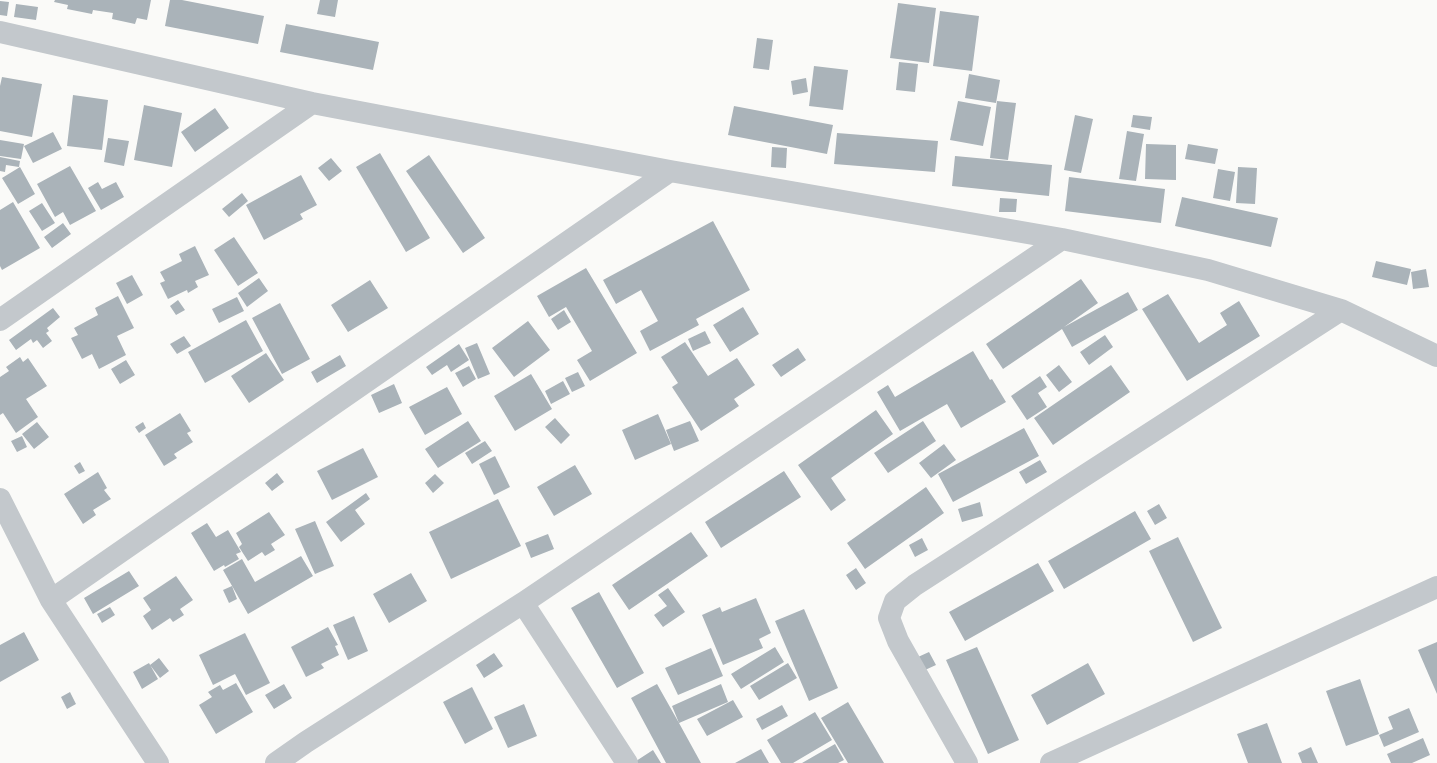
<!DOCTYPE html>
<style>
body{margin:0}
canvas{display:block;background:#fafaf8}
</style>
<canvas width="1437" height="763"></canvas>
<script>
const ctx = document.querySelector('canvas').getContext('2d');
ctx.lineJoin = 'round';
function paint(path, color) { ctx.fillStyle = color; ctx.fill(path, 'evenodd'); }
function strokePath(path, color, width, dash) { ctx.strokeStyle = color; ctx.lineWidth = width; ctx.lineCap = dash ? 'butt' : 'round'; ctx.setLineDash(dash || []); ctx.stroke(path); }
const building = new Path2D(`
 M55 0H151L147 20 137 18 135 24 112 19 113 13 93 10 92 14 67 9 68 5 54 2Z
 M170 0H182L264 16 258 44 165 26Z
 M320 0H338L335 17 317 14Z
 M0 1 9 2 7 16 0 15Z
 M898 3 936 8 929 63 890 58Z
 M16 4 38 7 36 20 14 17Z
 M940 11 979 16 972 71 933 66Z
 M286 24 379 42 373 70 280 52Z
 M757 38 773 40 769 70 753 68Z
 M899 62 918 64 915 92 896 90Z
 M814 66 848 70 843 110 809 106Z
 M969 74 1000 80 996 103 965 98Z
 M2 77 42 84 32 137 0 131V86Z
 M806 78 808 92 793 95 791 81Z
 M73 95 108 100 102 150 67 146Z
 M958 101 991 107 983 146 950 140Z
 M997 101 1016 103 1008 160 990 158Z
 M144 105 182 113 172 167 134 160Z
 M734 106 833 125 827 154 728 135Z
 M215 108 229 128 195 152 181 132Z
 M1075 115 1093 119 1081 173 1064 170Z
 M1133 115 1152 117 1150 130 1131 127Z
 M1127 131 1144 134 1136 181 1119 179Z
 M53 132 62 149 33 163 24 146Z
 M837 133 938 141 935 172 834 164Z
 M108 138 129 141 124 166 104 162Z
 M0 140 24 144 21 159 0 156Z
 M1146 144 1176 145V180L1145 179Z
 M1188 144 1218 149 1215 164 1185 159Z
 M772 147 787 148 786 168 771 167Z
 M380 153 430 238 406 252 356 167Z
 M429 155 485 238 463 253 406 171Z
 M955 156 1052 165 1049 196 952 186Z
 M0 157 20 161 19 167 6 165 5 172 0 171Z
 M331 158 342 171 329 181 318 168Z
 M70 166 96 211 70 225 63 212 55 217 37 184Z
 M20 167 35 194 18 204 2 178Z
 M1238 167 1257 168 1255 204 1236 203Z
 M1218 169 1235 172 1230 201 1213 198Z
 M301 175 317 205 300 214 303 219 264 240 246 205Z
 M1069 177 1165 189 1161 223 1065 211Z
 M98 182 102 189 116 182 124 197 101 210 88 188Z
 M242 193 248 201 229 217 222 209Z
 M1182 197 1278 218 1271 247 1175 226Z
 M1000 198 1017 199 1016 212H999Z
 M13 202 40 248 2 270 0 266V210Z
 M42 203 55 223 42 231 29 211Z
 M713 221 750 290 696 319 699 325 650 351 640 331 658 321 641 290 616 304 603 280Z
 M63 223 71 234 52 248 44 237Z
 M234 237 258 273 238 286 214 250Z
 M195 246 209 275 195 281 198 287 188 293 187 290 168 299 160 283 165 281 160 272 182 261 179 254Z
 M1376 261 1411 269 1407 285 1372 277Z
 M586 268 637 353 590 381 577 360 592 351 566 307 549 317 537 296Z
 M1426 269 1429 287 1413 289 1411 272Z
 M132 275 143 295 127 304 116 283Z
 M259 278 268 291 247 307 238 293Z
 M1081 279 1098 303 1064 327 1128 292 1138 310 1072 347 1062 329 1003 369 986 344Z
 M370 280 388 308 348 332 331 305Z
 M1168 294 1199 343 1227 325 1220 313 1239 301 1260 336 1187 381 1142 309Z
 M118 296 134 328 117 336 126 355 99 369 92 354 82 359 71 338 78 335 74 328 98 315 95 308Z
 M237 297 244 311 219 323 212 309Z
 M178 300 185 310 176 315 170 306Z
 M280 303 310 359 282 374 252 318Z
 M743 307 759 334 730 352 713 325Z
 M53 308 60 317 47 328 49 331 46 333 52 341 43 348 37 340 33 343 31 339 16 350 9 340Z
 M564 310 571 322 558 330 551 319Z
 M246 320 263 351 205 383 188 352Z
 M528 321 550 350 514 377 492 348Z
 M705 331 711 343 693 351 688 339Z
 M1105 335 1113 347 1089 365 1080 352Z
 M184 336 191 346 177 354 170 344Z
 M685 342 708 376 737 358 755 385 734 399 739 406 701 431 672 387 678 383 661 357Z
 M477 343 490 374 478 379 465 348Z
 M459 344 469 360 451 372 447 365 432 375 426 367Z
 M798 348 806 360 781 377 772 365Z
 M973 351 990 380 992 379 1006 402 961 428 947 404 900 431 877 392 888 385 895 397Z
 M266 353 284 380 249 403 231 376Z
 M340 355 346 366 317 383 311 372Z
 M20 357 23 362 28 358 47 386 26 399 38 417 16 433 3 413 0 415V377L9 371 6 367Z
 M126 360 135 375 120 384 111 369Z
 M1059 365 1072 382 1059 392 1046 375Z
 M1111 365 1130 392 1053 445 1034 418Z
 M469 366 476 379 463 387 455 373Z
 M578 372 585 386 572 392 565 378Z
 M531 374 552 409 515 431 494 396Z
 M1040 376 1047 387 1038 393 1047 407 1027 420 1011 396Z
 M563 381 570 394 551 404 545 391Z
 M394 384 402 403 379 413 371 395Z
 M447 387 462 414 425 435 409 407Z
 M876 410 893 434 831 478 846 500 831 511 798 465Z
 M180 413 191 431 187 433 193 442 174 454 177 458 164 466 145 435Z
 M658 414 671 444 635 460 622 430Z
 M555 418 570 435 561 444 545 427Z
 M468 421 481 441 438 468 425 449Z
 M690 421 699 441 674 451 666 430Z
 M923 421 936 441 888 473 874 453Z
 M37 422 49 437 34 449 22 434Z
 M143 422 146 428 139 433 135 427Z
 M1024 428 1039 456 953 502 938 474Z
 M22 436 27 447 17 452 11 441Z
 M485 441 492 451 472 464 465 453Z
 M944 444 956 460 931 478 919 463Z
 M363 448 378 477 332 500 317 471Z
 M495 456 510 487 494 495 479 464Z
 M1040 460 1047 472 1026 484 1019 472Z
 M80 462 85 471 79 474 74 466Z
 M575 465 592 494 554 516 537 487Z
 M784 471 801 497 721 548 705 522Z
 M98 472 107 488 104 490 111 499 93 510 96 515 83 524 64 494Z
 M277 473 284 482 272 491 265 483Z
 M435 474 444 483 433 493 425 483Z
 M926 487 944 513 865 569 847 543Z
 M366 493 370 499 355 510 365 524 341 542 326 522Z
 M498 499 521 546 451 579 429 532Z
 M980 502 983 516 962 522 958 509Z
 M1159 504 1167 518 1155 525 1147 511Z
 M1135 511 1151 539 1064 589 1048 561Z
 M269 512 285 535 271 544 275 550 265 556 262 552 248 561 239 547 242 544 236 533Z
 M315 521 334 566 315 574 295 529Z
 M207 523 216 537 228 530 241 552 236 554 239 559 225 567 224 565 214 571 191 533Z
 M691 532 708 556 629 610 612 585Z
 M548 534 554 549 531 558 525 543Z
 M1178 537 1222 628 1193 642 1149 551Z
 M922 538 928 550 915 557 909 545Z
 M301 556 313 576 248 614 223 570 242 559 255 582Z
 M1038 563 1054 591 965 641 949 612Z
 M856 568 866 583 856 590 846 575Z
 M129 571 139 586 93 614 84 598Z
 M411 573 427 601 389 623 373 594Z
 M176 576 193 600 180 609 184 615 173 622 170 618 152 630 143 616 151 610 143 598Z
 M232 586 237 599 229 603 223 590Z
 M668 588 685 612 663 627 654 615 667 606 658 595Z
 M599 592 644 673 617 688 571 608Z
 M756 598 771 633 759 639 763 648 723 665 702 615 720 607 722 612Z
 M110 607 115 615 102 623 97 614Z
 M804 609 838 688 809 701 775 621Z
 M354 616 368 651 348 660 333 625Z
 M328 627 338 645 335 646 339 655 321 664 324 668 306 677 291 647Z
 M24 632 39 660 0 682V645Z
 M245 633 270 683 246 695 235 674 213 685 199 655Z
 M1437 642V694L1418 650Z
 M775 647 784 662 741 689 731 674Z
 M977 647 1019 740 988 754 946 660Z
 M711 648 723 676 678 695 665 668Z
 M929 652 936 665 925 670 918 657Z
 M494 653 503 666 484 678 476 665Z
 M159 658 169 671 160 678 150 665Z
 M149 663 158 679 142 689 133 672Z
 M788 663 797 678 759 700 750 686Z
 M1088 663 1105 694 1047 725 1031 695Z
 M1360 679 1379 734 1346 746 1326 691Z
 M236 683 253 712 216 734 199 705 212 697 208 692 220 685 223 690Z
 M284 684 292 698 274 709 265 695Z
 M657 684 679 723 701 763H666L631 698Z
 M721 684 728 702 679 723 672 706Z
 M472 687 493 729 465 744 443 702Z
 M70 692 76 704 67 709 61 697Z
 M733 700 743 717 707 736 697 719Z
 M848 702 884 763H848L821 718Z
 M524 704 537 736 508 748 494 717Z
 M782 705 788 716 762 730 756 719Z
 M1409 708 1419 732 1384 747 1379 735 1393 729 1388 717Z
 M815 712 832 740 793 763H781L767 740Z
 M1267 723 1282 763H1248L1237 734Z
 M1423 738 1430 755 1412 763H1391L1387 754Z
 M835 744 844 760 838 763H802Z
 M1311 747 1318 763H1302L1298 753Z
 M761 749 769 763H735Z
 M653 750 661 763H633Z`);
const street = new Path2D(`
 M0 32 312 103 670 171 1062 239 1208 270 1341 310 1437 356
 M0 320 312 103
 M0 499 51 600 158 763
 M51 600 670 171
 M523 603 627 763
 M276 763 306 742 523 603 1062 239
 M967 763 898 641 889 618 895 601 915 585 1341 310
 M1051 763 1437 587`);
paint(building, '#aab3b9');
strokePath(street, '#c3c8cc', 22);
</script>
